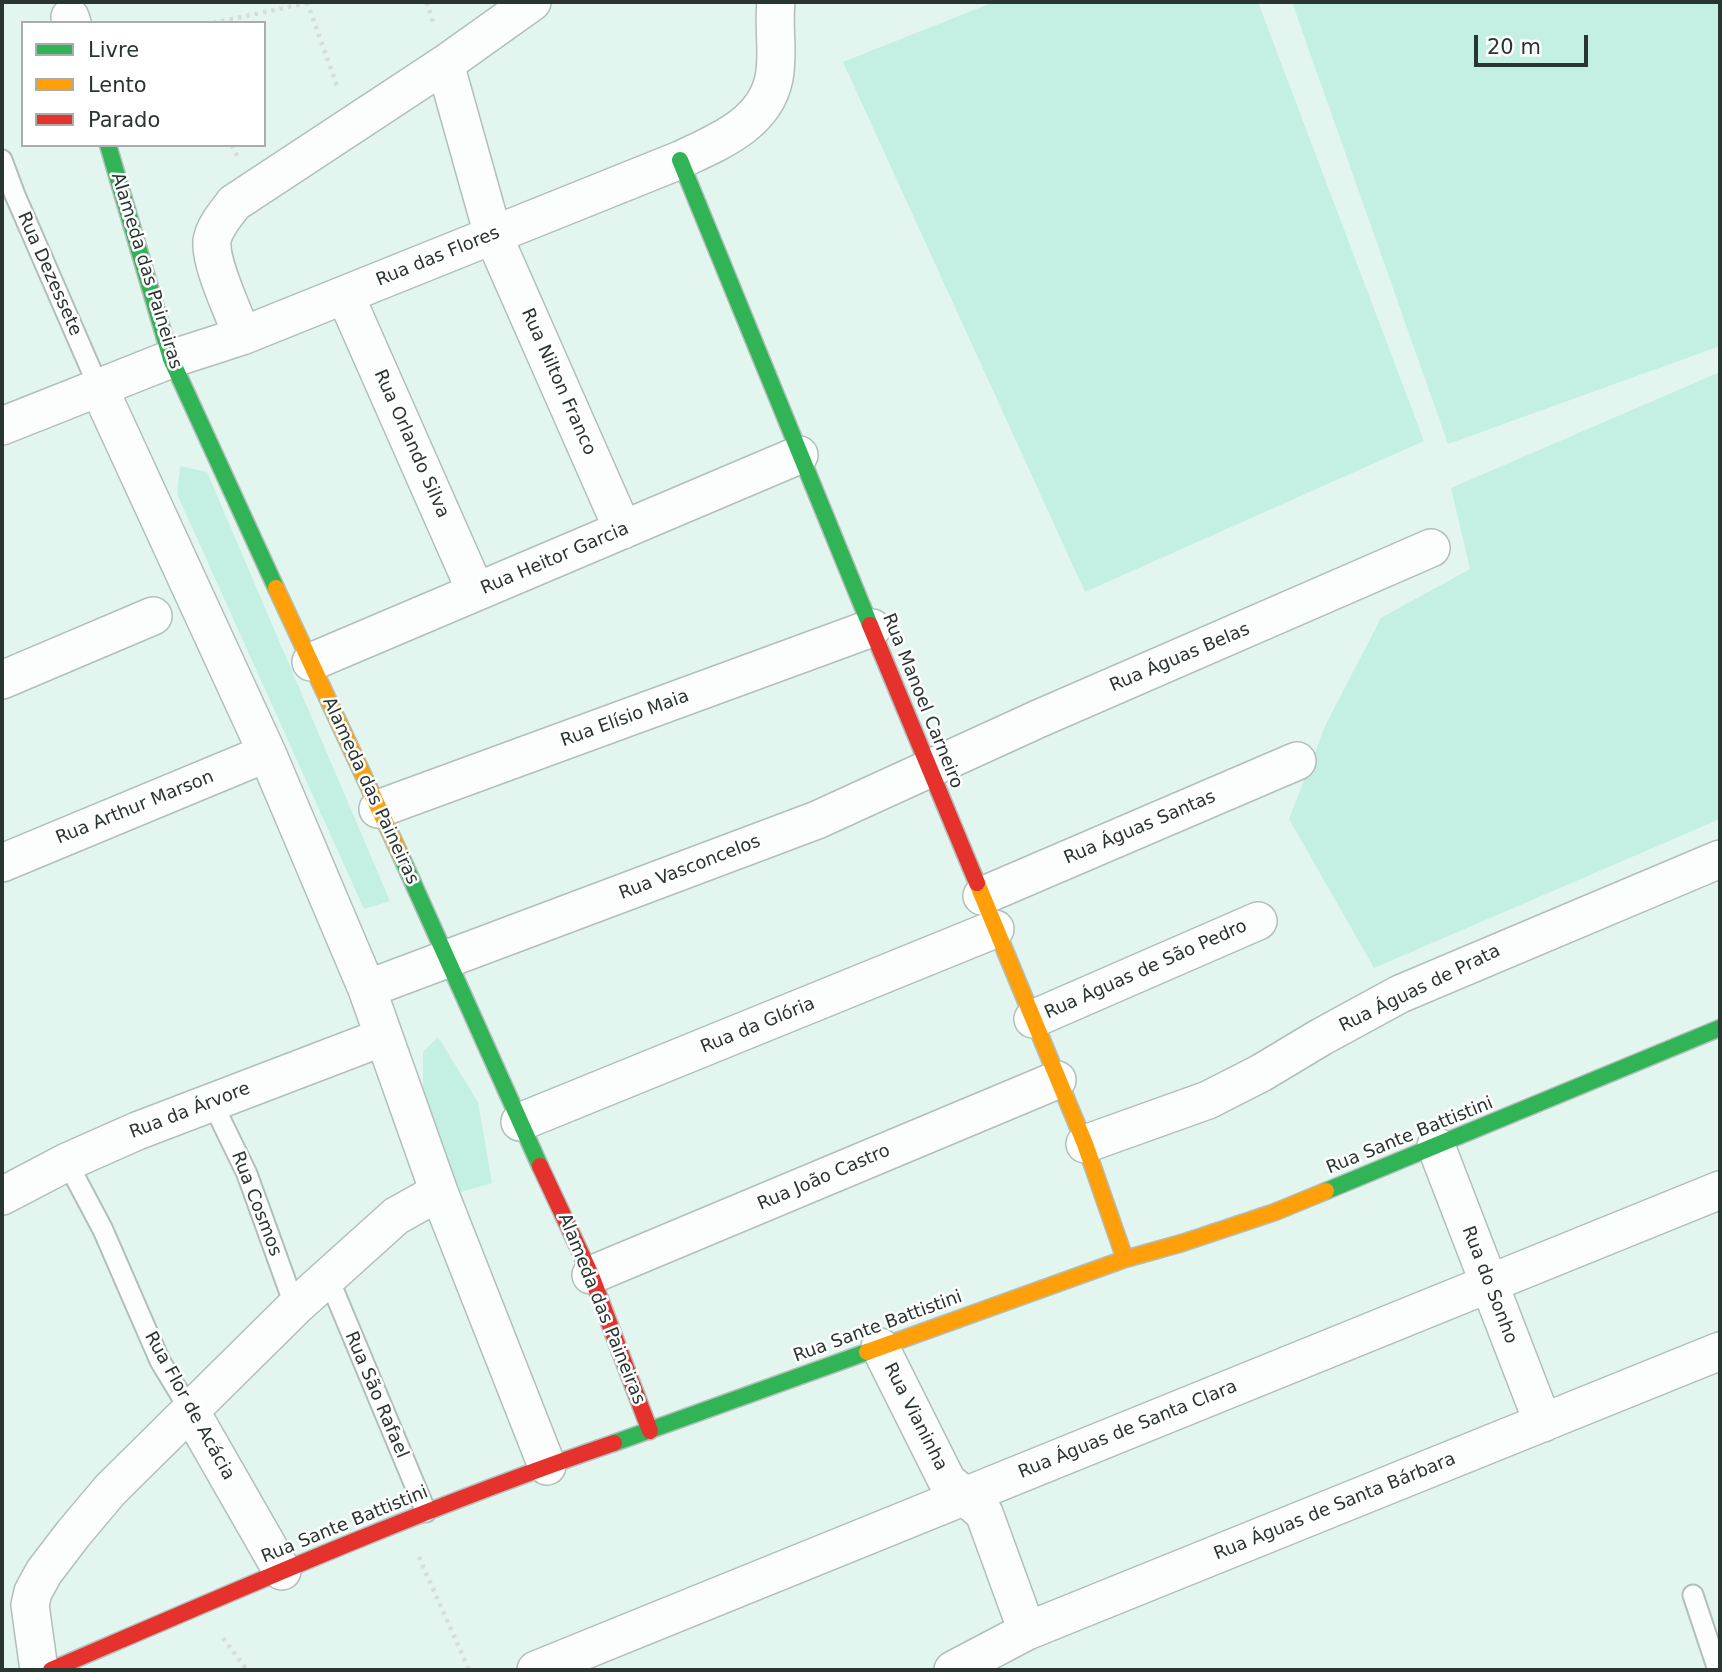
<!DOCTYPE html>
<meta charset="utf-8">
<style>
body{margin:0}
#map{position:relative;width:1722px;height:1672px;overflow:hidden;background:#e3f5ef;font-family:"DejaVu Sans",sans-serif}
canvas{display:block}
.frame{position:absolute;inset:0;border:4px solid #293531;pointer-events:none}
.legend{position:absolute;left:21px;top:21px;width:245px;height:126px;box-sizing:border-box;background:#fff;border:2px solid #a9aead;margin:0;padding:9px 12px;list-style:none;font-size:21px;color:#293531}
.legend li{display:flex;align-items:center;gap:14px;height:35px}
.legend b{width:35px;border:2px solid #a9aead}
.scale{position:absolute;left:1474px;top:35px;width:114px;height:32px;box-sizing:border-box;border:4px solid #293531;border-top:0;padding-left:9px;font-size:21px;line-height:24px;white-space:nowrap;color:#293531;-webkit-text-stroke:5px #fff;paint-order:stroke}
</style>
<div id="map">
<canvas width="1722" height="1672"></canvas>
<div class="frame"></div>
<ul class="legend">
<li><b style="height:9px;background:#30b455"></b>Livre</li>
<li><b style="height:9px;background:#ff9f0a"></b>Lento</li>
<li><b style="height:9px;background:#e5322d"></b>Parado</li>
</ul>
<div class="scale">20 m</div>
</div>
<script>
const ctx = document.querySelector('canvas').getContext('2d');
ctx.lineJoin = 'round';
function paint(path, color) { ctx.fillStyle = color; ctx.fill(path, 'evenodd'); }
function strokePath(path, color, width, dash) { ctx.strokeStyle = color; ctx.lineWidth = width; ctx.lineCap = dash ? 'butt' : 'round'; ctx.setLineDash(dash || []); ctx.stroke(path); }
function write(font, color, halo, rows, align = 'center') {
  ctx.font = font + ' "DejaVu Sans",sans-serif'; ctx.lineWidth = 5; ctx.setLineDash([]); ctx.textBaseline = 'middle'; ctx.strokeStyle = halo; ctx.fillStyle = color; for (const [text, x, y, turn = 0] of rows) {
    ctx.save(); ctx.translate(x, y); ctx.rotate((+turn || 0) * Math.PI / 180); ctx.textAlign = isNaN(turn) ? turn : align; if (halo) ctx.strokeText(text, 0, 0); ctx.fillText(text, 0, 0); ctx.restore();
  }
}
const green = new Path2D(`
 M994 2H1258L1424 441 1085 592 843 62Z
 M1292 2H1720V346L1448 444Z
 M1720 372V819L1374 968 1289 819 1325 726 1381 618 1470 569 1451 488Z
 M180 466 207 472 390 901 364 909 177 494Z
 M438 1037 478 1102 492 1183 458 1193 423 1101V1052Z`);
const path = new Path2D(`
 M307 2 338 89
 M427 2 434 26
 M213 23 307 3
 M232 145 237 156
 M419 1557 469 1670
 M223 1638 247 1670`);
const lane = new Path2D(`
 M2 160 15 195 99 388
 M212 1102 247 1174 295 1307
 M67 1162 103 1230 160 1361 191 1412
 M328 1277 426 1512
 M1693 1595 1718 1670`);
const street = new Path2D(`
 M70 17 72 23
 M445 64 493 235 623 530
 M345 295 476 592
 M242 336C234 312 210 265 212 241 214 227 226 214 234 203L445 64 532 2
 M99 388 267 753 367 989 439 1192 547 1466
 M2 426 171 359 242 336 680 160C718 142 765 124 774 78 779 53 773 27 776 2
 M311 662 799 455
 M2 680 153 616
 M378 809 872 628
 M2 863 267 753
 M982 896 1297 761
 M367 989 817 820 1038 719 1431 548
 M1033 1019 1258 921
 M520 1122 995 929
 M1085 1144 1208 1100 1261 1073 1321 1037 1400 994 1720 859
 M1436 1146 1543 1423
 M2 1196 67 1162 137 1131 383 1037
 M591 1275 1057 1080
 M880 1347 947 1481 984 1513 1027 1631
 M191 1412 282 1571
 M39 1670 30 1605 33 1592 44 1572 73 1534 110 1490 295 1307 396 1216 439 1192
 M536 1670 1720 1190
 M953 1670 1027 1631 1720 1351`);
const fast = new Path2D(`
 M108 145 171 359 276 588
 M680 160 870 625
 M400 854 540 1166
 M1326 1191 1720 1028
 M614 1443 867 1352`);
const slow = new Path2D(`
 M276 588 400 854
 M977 883 1085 1144 1125 1259
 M867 1352 1125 1259 1182 1243 1275 1212 1326 1191`);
const jam = new Path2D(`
 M870 625 977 883
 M540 1166 591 1275 650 1431
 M51 1670C237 1590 423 1508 614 1443`);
const streetNames = [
 ["Rua das Flores",438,257,-22],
 ["Alameda das Paineiras",146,271,73],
 ["Rua Dezessete",49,274,66],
 ["Rua Nilton Franco",558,382,66],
 ["Rua Orlando Silva",411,444,66],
 ["Rua Heitor Garcia",555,559,-23],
 ["Rua Águas Belas",1180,658,-23],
 ["Rua Manoel Carneiro",922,701,68],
 ["Rua Elísio Maia",625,719,-20],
 ["Alameda das Paineiras",370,791,65],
 ["Rua Arthur Marson",135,808,-22],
 ["Rua Águas Santas",1140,828,-23],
 ["Rua Vasconcelos",690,868,-21],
 ["Rua Águas de São Pedro",1146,970,-24],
 ["Rua Águas de Prata",1420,989,-26],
 ["Rua da Glória",758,1026,-22],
 ["Rua da Árvore",190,1111,-21],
 ["Rua Sante Battistini",1410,1136,-22],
 ["Rua João Castro",824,1178,-23],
 ["Rua Cosmos",256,1204,69],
 ["Rua do Sonho",1489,1285,69],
 ["Alameda das Paineiras",601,1309,68],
 ["Rua Sante Battistini",878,1327,-20],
 ["Rua São Rafael",376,1395,67],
 ["Rua Flor de Acácia",189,1406,61],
 ["Rua Vianinha",915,1417,63],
 ["Rua Águas de Santa Clara",1128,1430,-22],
 ["Rua Águas de Santa Bárbara",1335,1507,-22],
 ["Rua Sante Battistini",345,1525,-22]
];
paint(green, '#c3f0e2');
strokePath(lane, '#b1bfba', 23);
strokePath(street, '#b1bfba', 40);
strokePath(fast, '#b1bfba', 19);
strokePath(slow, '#b1bfba', 19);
strokePath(jam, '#b1bfba', 19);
strokePath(path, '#d8dddb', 4.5, [3.5, 5]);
strokePath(lane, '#fbfefd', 19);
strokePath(street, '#fbfefd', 37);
strokePath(fast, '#30b455', 16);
strokePath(slow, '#ff9f0a', 16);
strokePath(jam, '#e5322d', 16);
write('18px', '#293531', '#fff', streetNames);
</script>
